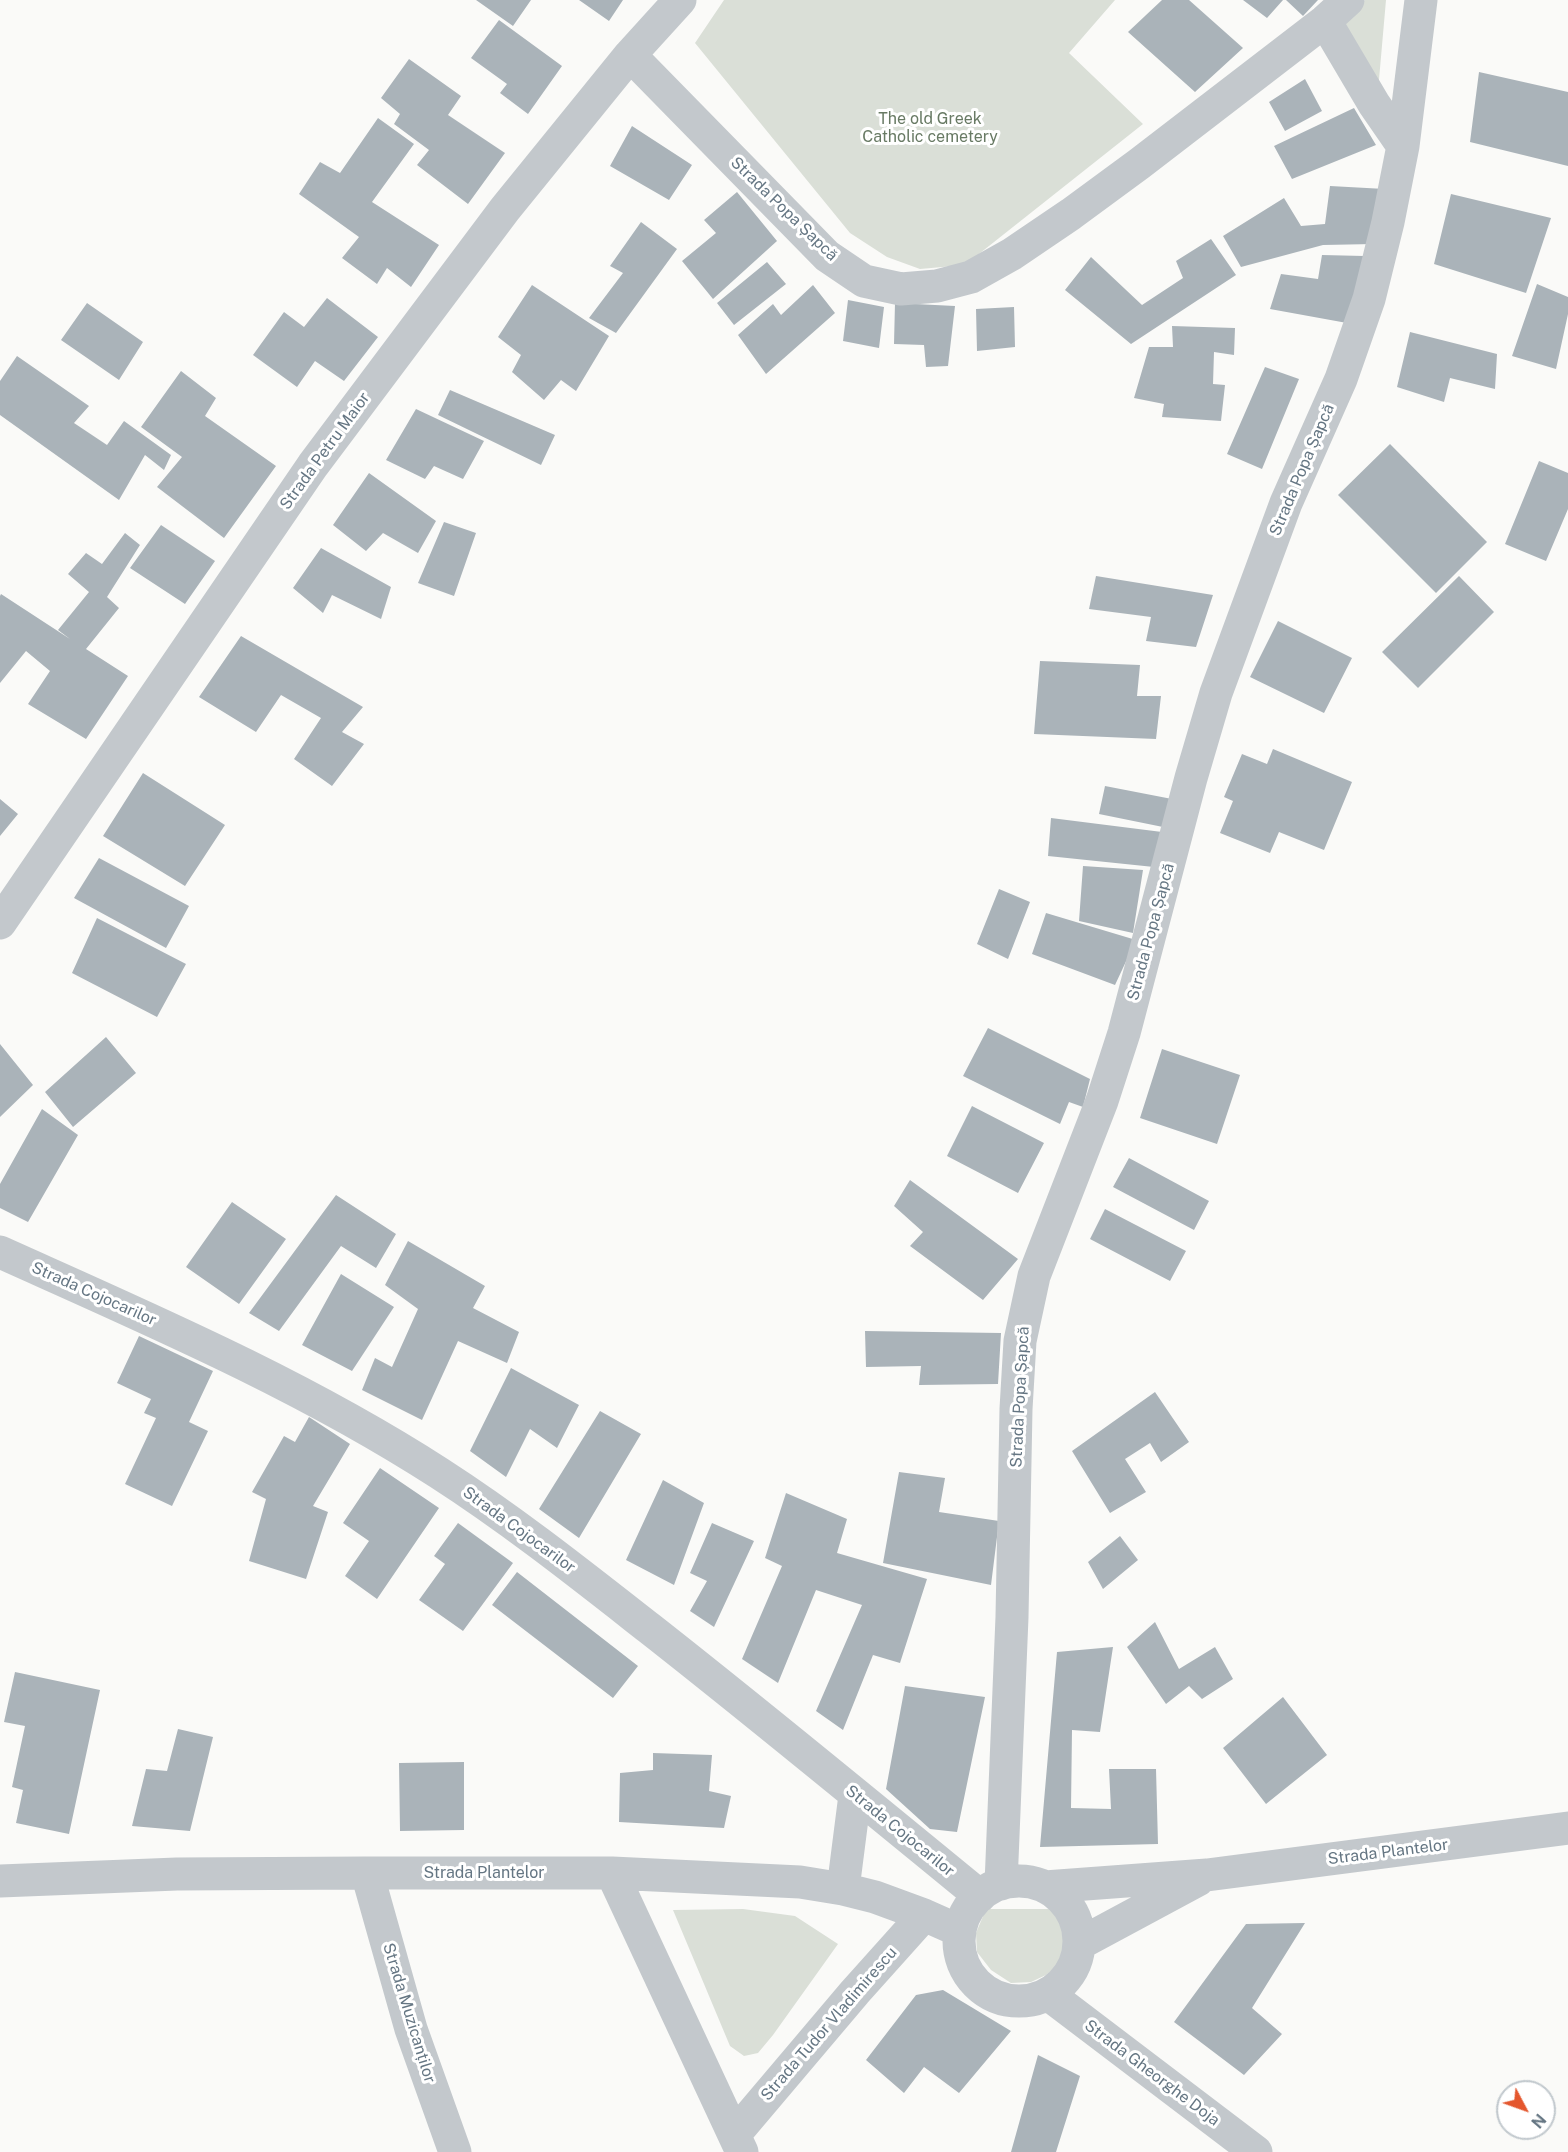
<!DOCTYPE html>
<meta charset="utf-8">
<style>
body{margin:0}
#map{position:relative;width:1568px;height:2152px;overflow:hidden;background:#fafaf8;font-family:"Public Sans",sans-serif}
canvas{display:block}
.north{position:absolute;left:1496px;top:2080px;width:60px;height:60px;box-sizing:border-box;background:#fff;border:2px solid #c1c8cd;border-radius:50%;rotate:131deg;font-size:16px;font-weight:700;line-height:24px;text-align:center;color:#657683}
.north::after{content:'';display:block;margin:auto;width:21px;height:27px;background:#e4572e;clip-path:polygon(50% 0,100% 100%,50% 72%,0 100%)}
</style>
<div id="map">
<canvas width="1568" height="2152"></canvas>
<div class="north">N</div>
</div>
<script>
const ctx = document.querySelector('canvas').getContext('2d');
ctx.lineJoin = 'round';
function paint(path, color) { ctx.fillStyle = color; ctx.fill(path, 'evenodd'); }
function strokePath(path, color, width, dash) { ctx.strokeStyle = color; ctx.lineWidth = width; ctx.lineCap = dash ? 'butt' : 'round'; ctx.setLineDash(dash || []); ctx.stroke(path); }
function write(font, color, halo, rows, align = 'center') {
  ctx.font = font + ' "Public Sans",sans-serif'; ctx.lineWidth = 6; ctx.setLineDash([]); ctx.textBaseline = 'middle'; ctx.strokeStyle = halo; ctx.fillStyle = color; for (const [text, x, y, turn = 0] of rows) {
    ctx.save(); ctx.translate(x, y); ctx.rotate((+turn || 0) * Math.PI / 180); ctx.textAlign = isNaN(turn) ? turn : align; if (halo) ctx.strokeText(text, 0, 0); ctx.fillText(text, 0, 0); ctx.restore();
  }
}
const green = new Path2D(`
 M724 0H1115L1069 53 1143 124 965 265 920 269 887 257 850 233 695 43Z
 M1365 0H1386L1378 91 1339 22Z
 M743 1909 795 1916 838 1944 773 2035 758 2053 744 2056 730 2046 673 1910Z
 M986 1909H1054L1064 1934V1952L1054 1969 1046 1975 1031 1982 1011 1983 991 1970 977 1952 976 1933Z`);
const building = new Path2D(`
 M476 0H531L513 26Z
 M579 0H623L609 21Z
 M1162 0H1189L1243 48 1195 92 1128 32Z
 M1243 0H1283L1267 18Z
 M1286 0H1318L1303 16Z
 M499 20 562 66 528 114 500 93 507 84 471 58Z
 M409 59 461 96 448 115 505 153 468 204 417 165 429 150 394 124 400 114 381 98Z
 M1479 72 1568 92V166L1470 142Z
 M1305 79 1322 111 1285 131 1269 102Z
 M1354 108 1376 145 1292 179 1274 146Z
 M378 118 414 144 372 202 439 245 411 287 387 268 377 284 342 258 359 237 299 194 320 162 340 173Z
 M632 126 692 165 669 200 610 166Z
 M1330 186 1385 189 1374 244 1323 245 1241 267 1223 236 1284 198 1301 226 1325 224Z
 M737 192 777 241 713 299 682 261 716 233 704 220Z
 M1451 194 1551 218 1526 293 1434 264Z
 M641 222 677 249 616 333 589 318 623 273 610 266Z
 M1211 239 1236 275 1131 344 1065 290 1091 257 1142 305 1183 278 1176 261Z
 M1322 255 1364 256 1347 323 1270 309 1281 274 1318 279Z
 M767 262 786 284 734 325 717 303Z
 M1537 284 1568 297V314L1556 369 1512 356Z
 M532 285 609 336 576 391 561 380 544 400 512 372 521 355 498 337Z
 M813 285 835 313 766 374 738 335 773 304 781 315Z
 M327 298 378 337 344 381 315 361 297 387 253 355 284 312 304 327Z
 M848 300 884 307 879 348 843 341Z
 M87 303 143 342 119 380 61 340Z
 M895 303 955 306 948 366 926 367 924 345 894 344Z
 M1014 307 1015 347 977 351 976 309Z
 M1172 326 1235 328 1234 355 1214 352 1213 384 1225 385 1221 421 1162 417 1164 404 1134 398 1149 347H1173Z
 M1410 332 1497 354 1495 389 1450 378 1444 402 1397 387Z
 M17 356 89 406 74 423 107 445 124 421 171 455 164 470 145 455 119 500 0 415V381Z
 M1265 367 1299 379 1262 469 1227 454Z
 M181 371 216 398 205 416 276 466 224 538 157 487 182 457 141 427Z
 M450 390 555 435 541 465 438 415Z
 M416 409 484 441 463 479 434 466 425 479 386 460Z
 M1390 444 1487 542 1436 593 1338 495Z
 M1539 461 1568 473V509L1546 561 1505 544Z
 M369 473 436 521 418 553 383 533 366 551 333 525Z
 M444 522 476 533 454 596 418 583Z
 M161 525 215 561 185 604 130 568Z
 M125 533 140 545 107 597 119 608 86 649 128 676 86 739 28 704 50 671 26 651 0 683V596L1 594 70 639 58 630 89 592 68 574 86 553 102 564Z
 M321 548 391 587 381 619 332 595 323 613 293 588Z
 M1096 576 1213 595 1196 647 1146 641 1151 617 1089 609Z
 M1459 576 1494 612 1418 688 1382 652Z
 M1278 621 1352 658 1324 713 1250 677Z
 M241 636 363 707 342 732 364 744 332 786 294 759 321 718 281 695 256 732 199 697Z
 M1040 661 1140 665 1137 696H1161L1156 739 1034 734Z
 M1273 749 1352 782 1324 850 1279 832 1270 853 1220 833 1233 801 1224 797 1242 754 1267 764Z
 M143 773 225 825 185 886 103 836Z
 M1105 786 1172 799 1163 827 1099 814Z
 M0 799 18 814 0 836Z
 M1051 818 1162 832 1154 867 1048 856Z
 M99 858 189 906 166 948 74 898Z
 M1083 866 1143 870 1133 933 1079 921Z
 M999 889 1030 902 1008 959 977 944Z
 M1046 913 1136 940 1115 985 1032 954Z
 M97 918 186 964 157 1017 72 973Z
 M988 1028 1090 1079 1083 1107 1069 1102 1060 1124 963 1076Z
 M106 1037 136 1073 73 1127 45 1092Z
 M0 1044 33 1085 0 1117Z
 M1162 1049 1240 1075 1217 1144 1140 1118Z
 M972 1106 1044 1143 1018 1193 947 1156Z
 M42 1109 78 1135 28 1222 0 1208V1184Z
 M1129 1158 1209 1201 1194 1230 1113 1187Z
 M910 1180 1018 1259 983 1300 910 1246 923 1232 894 1206Z
 M336 1195 396 1234 376 1268 341 1246 279 1331 249 1313Z
 M232 1202 286 1239 239 1304 186 1267Z
 M1105 1209 1186 1251 1170 1281 1090 1239Z
 M408 1241 485 1286 473 1308 519 1332 507 1363 458 1341 422 1420 362 1390 375 1358 392 1367 418 1309 385 1285Z
 M341 1274 394 1307 352 1371 302 1345Z
 M865 1331 1001 1333 998 1384 919 1385 921 1366 866 1367Z
 M139 1336 213 1371 189 1422 208 1431 172 1506 125 1484 156 1418 144 1413 151 1399 117 1383Z
 M511 1368 579 1405 557 1448 530 1429 506 1477 470 1451Z
 M1155 1392 1189 1442 1161 1462 1150 1443 1125 1459 1146 1492 1110 1513 1072 1451Z
 M600 1411 641 1434 579 1538 539 1509Z
 M309 1417 350 1444 313 1506 328 1512 306 1579 249 1561 266 1499 252 1492 284 1436 295 1442Z
 M380 1468 439 1508 377 1599 345 1576 369 1541 343 1523Z
 M899 1472 945 1478 939 1512 999 1521 991 1585 883 1563Z
 M663 1480 704 1503 674 1585 626 1560Z
 M786 1493 847 1519 837 1553 927 1579 900 1663 873 1655 843 1730 816 1711 862 1605 816 1590 778 1683 742 1659 782 1566 765 1558Z
 M458 1523 513 1563 463 1631 419 1600 445 1564 434 1556Z
 M712 1523 754 1541 714 1627 690 1611 707 1581 690 1573Z
 M1120 1536 1138 1560 1103 1589 1088 1562Z
 M517 1572 638 1666 613 1698 492 1605Z
 M1155 1622 1179 1669 1215 1647 1233 1679 1202 1699 1189 1686 1166 1704 1127 1647Z
 M1113 1647 1100 1732 1072 1730 1071 1808 1111 1809 1109 1769H1156L1158 1844 1040 1847 1057 1652Z
 M15 1672 100 1690 69 1834 16 1823 23 1790 12 1787 25 1726 4 1722Z
 M905 1686 985 1697 957 1832 930 1829 886 1789Z
 M1283 1697 1327 1755 1266 1804 1223 1748Z
 M178 1729 213 1737 190 1831 132 1826 146 1769 167 1771Z
 M653 1753 712 1755 709 1791 731 1796 724 1828 619 1822 620 1773 653 1770Z
 M464 1762V1830L400 1831 399 1763Z
 M1305 1923 1252 2008 1282 2034 1244 2075 1174 2022 1246 1924Z
 M943 1990 1011 2031 959 2093 924 2067 904 2093 866 2060 916 1995Z
 M1038 2055 1080 2076 1056 2152H1011Z`);
const street = new Path2D(`
 M1325 21 1374 104 1403 146
 M630 55 827 256 864 281 901 289 937 286 971 277 1012 254 1071 214 1139 164 1325 21 1348 0
 M0 923 313 465 505 209 630 55 680 0
 M0 1252C149 1319 301 1384 439 1473 512 1520 580 1574 649 1628 760 1715 870 1806 980 1896
 M367 1873 411 2029 455 2152
 M612 1873 742 2152
 M0 1881 177 1874 367 1873H612L800 1882 843 1889 875 1897 924 1915 960 1931
 M959 1941a60 60 0 1 1 120 0a60 60 0 1 1-120 0Z
 M1001 1884 1012 1617 1016 1409 1020 1341 1034 1276 1102 1101 1124 1033 1191 778 1216 693 1286 503 1341 379 1369 299 1388 222 1403 146 1421 0
 M1045 1887 1207 1875 1568 1828
 M843 1889 855 1795
 M1079 1944 1198 1880
 M1048 1994 1256 2152
 M734 2135 855 1992 924 1915`);
const parkNames = [
 ["The old Greek",930,119],
 ["Catholic cemetery",930,137]
];
const streetNames = [
 ["Strada Popa Șapcă",784,209,44],
 ["Strada Petru Maior",325,451,-54],
 ["Strada Popa Șapcă",1302,470,-67],
 ["Strada Popa Șapcă",1151,932,-75],
 ["Strada Cojocarilor",94,1294,24],
 ["Strada Popa Șapcă",1020,1397,-87],
 ["Strada Cojocarilor",519,1530,36],
 ["Strada Cojocarilor",900,1831,39],
 ["Strada Plantelor",1388,1852,-7],
 ["Strada Plantelor",484,1873],
 ["Strada Muzicanților",409,2013,73],
 ["Strada Tudor Vladimirescu",829,2024,-49],
 ["Strada Gheorghe Doja",1152,2073,37]
];
paint(green, '#dadfd7');
paint(building, '#aab3b9');
strokePath(street, '#c3c8cc', 33);
write('16px', '#687a64', '#fff', parkNames);
write('16px', '#657683', '#fff', streetNames);
</script>
